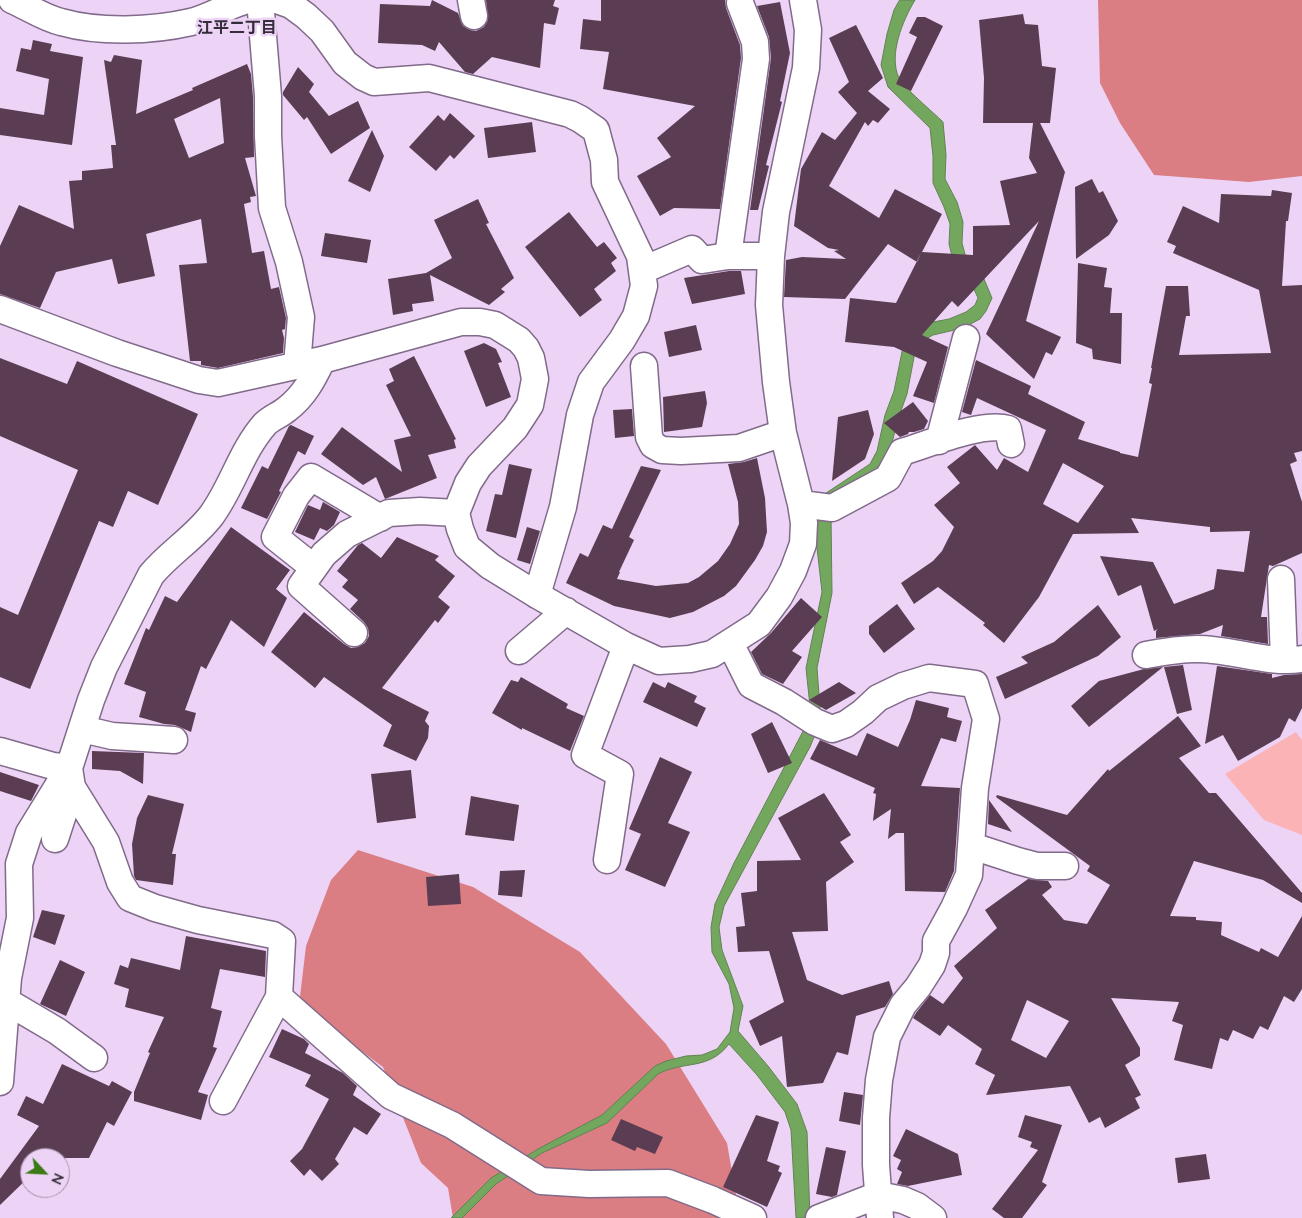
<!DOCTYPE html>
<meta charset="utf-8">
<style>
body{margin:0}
#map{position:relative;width:1302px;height:1218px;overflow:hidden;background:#edd4f7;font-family:Mulish,sans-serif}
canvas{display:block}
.north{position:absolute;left:20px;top:1148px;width:50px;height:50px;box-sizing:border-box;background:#edd4f7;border:1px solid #a491ab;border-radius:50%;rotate:115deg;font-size:14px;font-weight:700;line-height:20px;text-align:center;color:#362d3a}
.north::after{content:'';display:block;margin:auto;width:18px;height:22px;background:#3b7a17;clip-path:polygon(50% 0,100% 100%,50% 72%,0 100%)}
</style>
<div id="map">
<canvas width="1302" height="1218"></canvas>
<div class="north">N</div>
</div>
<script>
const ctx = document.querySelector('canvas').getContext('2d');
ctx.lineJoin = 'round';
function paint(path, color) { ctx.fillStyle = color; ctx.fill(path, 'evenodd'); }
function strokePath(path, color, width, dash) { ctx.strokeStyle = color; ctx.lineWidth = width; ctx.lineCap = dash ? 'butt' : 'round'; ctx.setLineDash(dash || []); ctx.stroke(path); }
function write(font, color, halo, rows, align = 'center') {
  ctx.font = font + ' Mulish,"Noto Sans JP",sans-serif'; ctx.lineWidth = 5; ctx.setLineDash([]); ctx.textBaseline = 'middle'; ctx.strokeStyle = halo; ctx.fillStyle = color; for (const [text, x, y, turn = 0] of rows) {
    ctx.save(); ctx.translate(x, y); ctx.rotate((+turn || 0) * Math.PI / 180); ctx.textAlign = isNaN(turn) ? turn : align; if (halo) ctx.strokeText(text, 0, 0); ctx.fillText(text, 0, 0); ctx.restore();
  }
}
const green = new Path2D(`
 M1296 732 1302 740V835L1264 820 1225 774Z`);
const forest = new Path2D(`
 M1098 0H1302V176L1249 182 1154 175 1120 123 1100 83Z
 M358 850 473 887 580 952 666 1044 727 1143 740 1218H453L448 1188 421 1163 383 1067 299 1005 306 946 331 880Z`);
const water = new Path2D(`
 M900 0H915C903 20 888 55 899 78 903 87 934 113 943 122L946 155 945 179 957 202 963 222 962 243 966 258 984 279 992 298 986 311 980 319 963 328 933 335 924 340 915 352 907 394 898 419 889 455 880 473 831 517 832 593 817 668 821 720 810 747 724 906 719 927 722 950 743 1006 738 1031 768 1066 797 1104 807 1132 810 1218H796L791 1130 785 1112 757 1075 729 1044C708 1071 685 1060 658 1074L607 1123 542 1153 496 1184 462 1218H451L491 1178 538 1149 602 1115 655 1066 666 1061 686 1056 702 1055 717 1049 730 1032 734 1008 729 984 712 952 711 927 715 904 734 863 811 716 806 668 822 592 816 539 817 499 870 464 877 451 885 415 894 391 903 347 928 323 949 319 966 312 975 305 978 298 973 287 954 264 949 244 950 224 944 207 933 183V156L930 128 888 87 881 65 887 34 894 10Z`);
const building = new Path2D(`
 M432 0 458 13 463 26 470 30 476 31 484 27 488 20 486 0H555L553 6 559 8 555 25 544 23 540 68 492 57 473 74 465 72 439 42 435 51 422 45 378 43 380 4 430 6Z
 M601 0H725L726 8 740 45 741 58 720 209 674 208 660 216 637 176 671 157 657 138 695 106 603 89 609 52 580 49 583 19 601 21Z
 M780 2 790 53 780 101 782 102 766 165 769 166 758 210H750L771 58 769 37 757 6Z
 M1023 14 1025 24 1038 25 1042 66 1056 68 1050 123H1040L1065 172 1026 321 1061 337 1052 355 1046 352 1034 379 986 334 1039 221 958 307 952 301 922 335 948 347 934 403 913 396 927 362 894 347 845 342 850 298 896 303 921 253 917 262 888 244 845 299 784 297 786 260 802 257 846 259 834 251 839 250 828 248 794 226 801 169 822 132 835 140 857 113 838 92 849 82 829 38 856 25 883 78 868 91 890 109 878 123 873 120 868 126 865 122 829 186 879 218 895 189 942 214 922 252 973 255V226L1010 225 1000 181 1037 173 1029 158 1033 123H983L984 78 979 20Z
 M917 17H925L943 26 911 91 896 84 917 37 909 33Z
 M33 40 52 44 50 51 83 57 72 145 0 135V108L44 115 49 79 16 71 21 48 31 50Z
 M114 55 142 60 136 114 193 90 192 88 247 64 251 74 253 97 254 157 245 158 256 196 250 197 251 202 244 204 252 253 264 251 271 289 279 287 286 318 285 329 282 330 284 338 283 353 218 368 201 365V361H190L179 265 207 263 201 219 146 234 155 276 118 284 112 259 56 272 40 308 0 294V246L19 205 74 229 69 181 82 180V171L113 168 111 145H116L104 60 111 62ZM220 98 224 143 189 158 174 119Z
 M298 67 314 84 309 92 329 116 358 101 370 128 331 154 307 117 304 120 283 95V92Z
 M450 113 475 136 454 159 450 155 436 171 409 147 438 115 444 121Z
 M532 122 536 152 488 158 484 128Z
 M372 130 384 156 370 192 348 181Z
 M1092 179 1099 193 1103 191 1118 221 1109 235 1076 259 1075 187Z
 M1272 190 1292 193 1288 221H1286L1282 286 1302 285V451L1294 453 1297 461 1290 464 1302 502V553L1273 566 1269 565 1261 617H1267L1268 644 1221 636 1223 625 1200 634 1156 638V631L1158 629 1154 631 1141 585 1118 596 1100 556 1153 562 1174 604 1214 589 1217 569 1244 572 1250 531 1210 532V527L1131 518 1139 533 1073 534 1039 597 1004 643 983 625 985 623 938 587 914 604 901 583 933 561 942 551 954 527 934 505 960 483 947 467 975 445 997 470 1004 458 1028 472 1046 430 977 398 971 415 962 412 976 360 1031 386 1028 394 1085 422 1078 439 1120 452V453L1138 457 1152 384 1149 383 1152 368H1151L1166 286H1188L1190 316H1186L1179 355 1271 353 1259 290 1173 253 1176 246 1167 242 1183 206 1219 223 1221 194 1271 196ZM1063 463 1104 486 1078 523 1043 504Z
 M478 199 489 223 486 224 514 278 501 289 505 292 489 305 430 275 434 301 412 304 413 311 393 315 388 279 426 273 452 258 434 220Z
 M569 212 597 247 604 242 617 258 611 263 616 271 594 289 602 300 580 317 525 247Z
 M325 233 371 240 367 263 321 256Z
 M1078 263 1107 268 1104 287 1112 288 1110 313H1122L1121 364 1093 359 1092 349 1076 343Z
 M729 271H741L745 294 692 304 684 278Z
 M696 325 702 350 669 357 664 332Z
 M484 343 496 349 502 362 498 363 511 397 486 407 464 351Z
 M414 356 456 439 454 440 456 448 428 455 437 478 385 499 376 477 363 485 321 454 342 427 402 472 394 440 411 436 386 385 394 381 389 369Z
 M0 358 67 384 77 361 198 414 158 505 128 491 113 527 99 521 30 689 0 677V607L18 615 78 470 0 436Z
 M705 391 707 403 702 427 664 432 663 397Z
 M913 402 928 421 924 429 914 432H909L908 434 900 437 884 423Z
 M632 409 634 436 615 438 613 410Z
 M868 410 874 434 865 459 832 481 838 417Z
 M291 425 314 436 305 455 298 451 279 491 281 492 267 519 241 508 262 466 268 469 289 426Z
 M757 458 765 498 767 532 763 546 755 560 736 586 724 596 693 612 670 618 614 606 566 583 580 553 588 557 603 525 612 529 641 466 661 470 629 537 634 540 619 572H620L617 579 656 586 688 583 699 577 718 561 730 544 739 524 738 502 728 464 744 462Z
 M509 464 532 469 516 538 486 531 495 494 502 495Z
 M323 502 340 512 334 525 327 531 320 528 314 540 295 532 308 505 320 510Z
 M231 527 290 570 276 589 287 598 264 647 231 620 206 669 201 666 185 710 196 713 191 732 175 725 164 724 139 717 146 692 124 684 146 628 149 630 165 596 177 602Z
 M527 527 540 531 530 564 517 560Z
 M397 537 439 556 435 560 455 576 438 597 450 607 438 623 435 620 382 688 429 712 425 721 429 726 428 738 416 761 383 746 392 725 324 677 315 688 271 652 304 612 344 644 351 648 358 647 365 643 369 636 368 628 364 622 350 609 358 600 342 587 348 580 337 571 358 545 362 543 381 558Z
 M801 598 822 617 792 651 802 657 783 684 762 674 751 652 771 633Z
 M897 604 915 629 884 653 869 634V626Z
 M1098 605 1121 637 1098 656 1005 699 996 677 1028 663 1021 657 1054 642Z
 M1183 665 1192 710 1177 714 1164 667Z
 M1217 666 1272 674V678L1284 675 1302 674V708L1295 722 1289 718 1280 737 1238 761 1223 735 1205 744Z
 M1163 667 1089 727 1071 706 1099 681 1144 669Z
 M521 677 568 704 566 708 584 716 570 751 522 728V730L492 713 511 680 518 682Z
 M653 682 665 688 668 682 697 696 694 702 706 708 697 727 643 702Z
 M839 682 856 693 826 710 809 700Z
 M916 700 949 708 947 717 962 721 956 742 941 738 921 786 960 788 954 871 945 892 905 891 904 833H896L888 839 891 809 873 821 876 794 873 793 875 788 810 759 820 740 857 756 867 733 898 747 910 720Z
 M1178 716 1201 746 1179 758 1209 793H1216L1302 893V903L1263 880 1194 861 1170 916 1196 917V920L1222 922 1221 935 1259 952 1261 948 1278 957 1302 916V989L1294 1002 1284 996 1268 1030 1260 1026 1253 1039 1233 1030 1228 1041 1220 1038 1212 1069 1174 1060 1183 1025 1172 1021 1179 1002 1111 998 1140 1048V1056L1125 1065 1141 1095 1135 1098 1140 1108 1105 1128 1100 1117 1089 1123 1070 1086 986 1095 995 1075 975 1064 982 1049 948 1025 940 1036 913 1018 916 1013 930 995 943 1004 963 978 954 966 997 928 985 910 1028 879 1048 881 1052 887 1042 895 1064 920 1087 924 1110 885 1087 871 1090 866 996 797 997 795 1067 815 1108 769 1109 771ZM1027 1000 1069 1021 1046 1058 1011 1040Z
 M772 722 792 763 768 773 751 734Z
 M92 751 144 753 143 784 120 771 92 769Z
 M660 757 692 772 668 823 690 832 665 887 625 870 641 834 629 829Z
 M411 770 416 818 377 823 371 774Z
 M0 772 39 785 31 801 0 791Z
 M824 793 851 835 840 842 854 862 826 882 828 931 792 932 807 980 842 995 889 981 893 994 885 1007 856 1016 848 1055 837 1052 823 1083 787 1087 782 1036 760 1046 749 1021 784 1002 769 951 738 952 736 927 745 926 741 893 757 891V861L801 860 778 818Z
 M148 795 184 804 172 854H176L173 885 136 880 134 876 132 844 137 818Z
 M471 796 519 805 514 841 465 835Z
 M989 800 1012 832 988 824Z
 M525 870 522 897 498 895 500 871Z
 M459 874 461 904 428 906 426 877Z
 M42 910 65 915 55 945 33 937Z
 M186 936 266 951 265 977 220 969 211 1008 222 1011 213 1047 217 1048 198 1092 208 1095 201 1120 134 1101V1092L150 1053 148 1052 164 1017 125 1007 129 989 114 984 120 965 128 968 131 958 180 970Z
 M60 960 85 972 66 1016 40 1004Z
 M282 1029 304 1039 309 1044 305 1053 343 1073 357 1086 353 1095 381 1114 367 1135 354 1127 335 1159 339 1164 322 1181 310 1169 304 1176 290 1161 302 1149 329 1099 305 1086 311 1075 269 1057Z
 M62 1064 109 1086 112 1081 132 1092 114 1126 107 1122 89 1158H30V1176L0 1205V1179L39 1126 17 1115 26 1096 43 1104Z
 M844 1092 863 1095 860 1125 839 1121Z
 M756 1115 779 1122 767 1161 780 1166 778 1171 782 1173 767 1207 723 1187Z
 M1025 1115 1062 1125 1042 1182 1047 1185 1022 1218H1004L992 1209 1038 1150 1030 1147 1032 1142 1018 1137Z
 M621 1119 663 1137 655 1154 637 1147 635 1151 611 1140Z
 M906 1129 958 1154 962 1175 908 1186 897 1184 902 1172 897 1169 901 1160 893 1156Z
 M826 1147 846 1151 837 1195 832 1197 816 1194Z
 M1206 1154 1210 1179 1178 1183 1175 1158Z`);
const minor = new Path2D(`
 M12 0C28 7 44 18 61 22 100 33 152 31 191 22 211 17 228 5 248 0
 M260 0 268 96V136L272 208 289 262 301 317 297 365
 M277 0 291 5 306 16 322 31 345 63 363 77 374 82 429 78 570 114 580 119 596 130 604 160 605 182 640 256 644 286 636 316 622 340 591 382 580 415 563 507 537 595
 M471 0 474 16
 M728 256 756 59 755 42 740 3
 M643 270 692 249 702 260 728 256H771
 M0 309 117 353 199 380 218 383 322 360 461 322H480L495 325 519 340 526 348 531 358 535 379 530 405 515 428 479 466 468 483 456 513 460 529 467 547 490 566 537 595 626 646 659 661 690 659 712 654 759 624 779 597 793 571 803 544 804 523 801 504 783 433 776 382 769 305 771 256 776 212 806 68 808 30 803 0
 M644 366 649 437 653 445 662 450 681 451 739 448 783 433
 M939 441 966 338
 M801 504 832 508 888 478 902 452C929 444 983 421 1008 429L1011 444
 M314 568 275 537 296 496 311 477 380 518
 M1281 579 1284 660
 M354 633 301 586 324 554 347 534 389 513 420 511 456 513
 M730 643 751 685 784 702 815 722 832 729 846 724 863 712 878 698 903 686 929 678 975 684 986 719 975 788 969 875 954 908 936 941V953L932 965 918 987 903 1005 887 1037 879 1080 876 1118V1165L880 1218
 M519 651 566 611
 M1146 655C1162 652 1180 649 1197 649 1232 649 1267 664 1302 659
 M82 729 112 736 174 740
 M0 751 53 766 69 768
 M69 768 72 787 106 842 120 882 130 898 155 908 198 920 273 935 282 941 279 997 391 1096 452 1125 541 1181 589 1184 668 1183 713 1200 753 1218
 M55 839 72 787
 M972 846 1018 861 1037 866H1065
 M607 860 620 774 585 755 626 646
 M6 1001 57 1031 94 1058
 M0 1082 8 978 20 918 19 864 29 833 69 768 91 700 104 667 151 575C169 553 193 539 211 516 232 488 241 451 265 424 271 418 280 415 287 409 304 396 313 379 322 360
 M223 1101 279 997
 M819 1218 878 1195 903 1200 917 1206 933 1218`);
const neighbourhoodNames = [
 ["江平二丁目",237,28]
];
paint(green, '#fbb3b5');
paint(forest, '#db7e83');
paint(water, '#74a75e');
strokePath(water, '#618253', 1);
paint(building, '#5b3d53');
strokePath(minor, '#816a8a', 29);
strokePath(minor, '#fff', 26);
write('bold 16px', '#362d3a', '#edd4f7', neighbourhoodNames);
</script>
